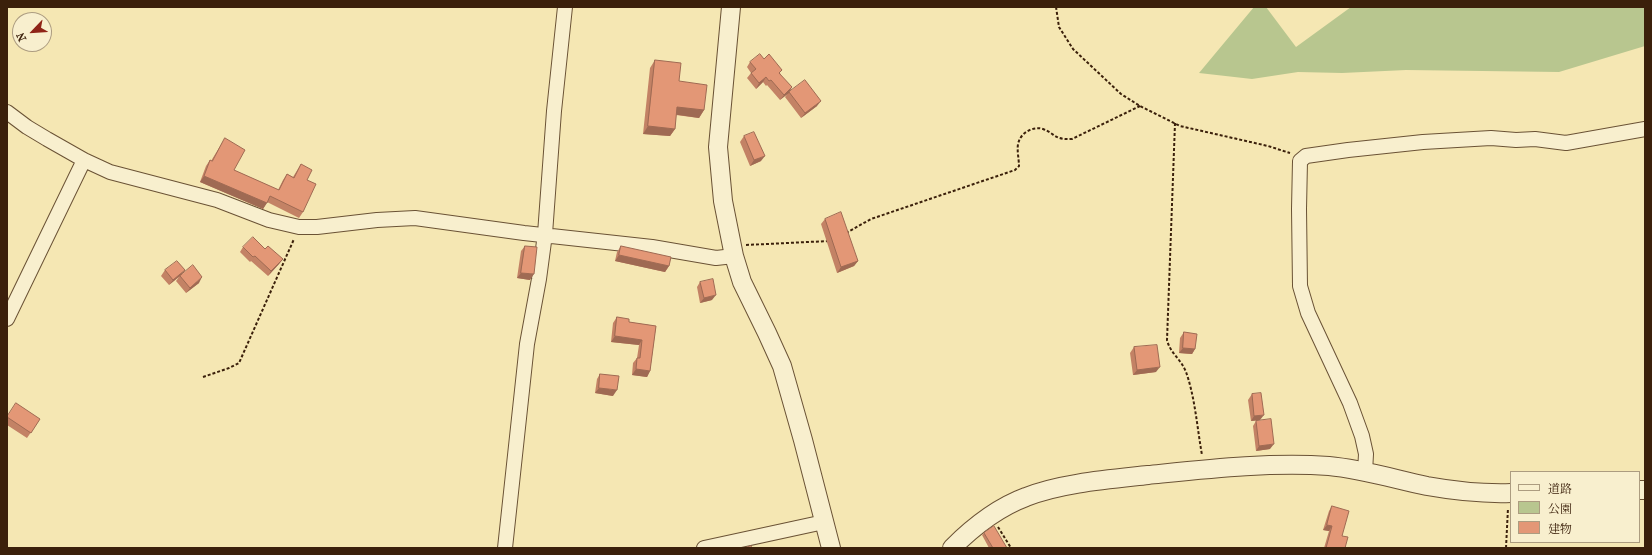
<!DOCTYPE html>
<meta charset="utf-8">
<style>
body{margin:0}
#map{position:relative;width:1652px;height:555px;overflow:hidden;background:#f5e7b3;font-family:"IM FELL French Canon","Noto Serif JP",serif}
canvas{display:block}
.frame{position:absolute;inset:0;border:8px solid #3b200b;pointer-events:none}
.legend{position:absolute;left:1510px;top:471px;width:130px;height:72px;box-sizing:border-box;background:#f8efce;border:1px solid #ac9c80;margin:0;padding:5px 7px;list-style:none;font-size:12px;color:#3b200b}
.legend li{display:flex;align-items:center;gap:8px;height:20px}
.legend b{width:20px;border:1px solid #ac9c80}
.north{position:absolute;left:12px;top:12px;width:40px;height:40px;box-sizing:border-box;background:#f8efce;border:1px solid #ac9c80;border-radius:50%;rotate:245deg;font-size:11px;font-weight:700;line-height:16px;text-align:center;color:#3b200b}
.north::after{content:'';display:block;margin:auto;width:14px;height:18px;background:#8f2418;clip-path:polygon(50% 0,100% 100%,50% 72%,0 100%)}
</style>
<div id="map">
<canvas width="1652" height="555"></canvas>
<div class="frame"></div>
<ul class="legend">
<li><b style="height:5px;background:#f8efce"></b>道路</li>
<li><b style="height:11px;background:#b8c68f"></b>公園</li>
<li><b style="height:11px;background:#e39776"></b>建物</li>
</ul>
<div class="north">N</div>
</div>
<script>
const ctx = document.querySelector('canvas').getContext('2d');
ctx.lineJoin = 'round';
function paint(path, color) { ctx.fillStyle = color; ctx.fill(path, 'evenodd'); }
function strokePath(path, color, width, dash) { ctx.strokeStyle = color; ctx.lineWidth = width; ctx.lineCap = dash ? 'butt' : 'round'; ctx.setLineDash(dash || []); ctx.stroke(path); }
const green = new Path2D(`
 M1254 7H1266L1296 47 1351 7H1645V46L1559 72 1406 70 1342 73 1298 72 1252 79 1199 73Z`);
const path = new Path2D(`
 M1056 7 1059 27 1073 49 1121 94 1140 106 1180 126 1268 146 1290 153
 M1175 123 1167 340C1170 353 1181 359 1186 372 1195 397 1197 427 1202 455
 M846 233 871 219 1015 170 1019 166C1019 159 1016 147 1019 141 1022 132 1034 126 1043 129 1056 134 1054 140 1072 139L1140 106
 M746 245 829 241
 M203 377 229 368 239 363 294 239
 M998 527 1011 548
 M1506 548 1508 508`);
const minor = new Path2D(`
 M7 112 27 127 47 139 84 160 110 172 217 200 269 220 299 227H317L377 220 415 218 524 233 652 247 716 258 734 256
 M7 319 84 160
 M1365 472 1366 454 1362 436 1350 403 1308 313 1300 286 1299 209 1300 161 1306 156 1348 150 1423 142 1491 138 1516 140 1535 139 1566 143 1645 129
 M505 548 527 344 539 279 545 234 554 111 565 7
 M704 548 824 522`);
const tertiary = new Path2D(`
 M731 7 718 147 723 201 734 256 742 282 767 333 782 366 803 440 831 548
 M1639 490H1645
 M952 548C973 527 999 507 1026 497 1060 483 1112 479 1148 475 1208 469 1269 462 1329 466 1362 469 1394 479 1427 486 1455 491 1482 494 1511 493`);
const wall = new Path2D(`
 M764 59 780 73 789 92 817 106 801 118 785 97 788 93 780 100 767 85 766 86 763 82 756 89 747 78 751 73 747 67 750 62Z
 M655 60 704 110 699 118 676 115 675 129 670 136 643 134 650 68Z
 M744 136 761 161 750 166 740 142Z
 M225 138 234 170 278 190 283 180 287 174 293 177 301 164 307 180 303 212 299 218 267 202 263 209 200 182 206 166 210 160 211 161Z
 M825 219 858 261 854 266 837 273 821 224Z
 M525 246 530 280 517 278 521 251Z
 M621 246 669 266 665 272 615 261 617 252Z
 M243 247 265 249 283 259 279 264 268 276 251 261 250 262 240 252Z
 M165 270 182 274 199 283 186 293 176 281 179 277 169 285 161 276Z
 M700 282 712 300 700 303 697 287Z
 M617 317 629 322 656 326 650 371 647 377 632 375 633 363 637 358 639 345 611 342 613 323Z
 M1184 332 1195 349 1192 354 1179 353 1180 338Z
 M1134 347 1156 372 1133 375 1130 353Z
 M600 374 613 396 595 393 597 379Z
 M1252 394 1260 420 1251 421 1248 400Z
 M7 416 40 419 27 438 7 425Z
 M1256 421 1270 449 1256 451 1253 426Z
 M1332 506 1342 536 1345 548H1324L1329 531 1323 530 1329 511Z
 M984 533 1007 548H989L982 535Z`);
const shadedWall = new Path2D(`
 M766 77 763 82 756 89 759 83Z
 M792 87 789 93 780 100 784 95Z
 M821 101 817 106 801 118 805 113Z
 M677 107 704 110 699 118 672 114Z
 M648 126 675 129 670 136 643 134Z
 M765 156 761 161 750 166 754 160Z
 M204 176 267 203 263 209 200 182Z
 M619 255 669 266 665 272 615 261Z
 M283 259 279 264 268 276 271 271Z
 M858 261 854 266 837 273 841 267Z
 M185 270 181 275 169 285 173 280Z
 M521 273 534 274 530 280 517 278Z
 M202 277 199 283 186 293 190 288Z
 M716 295 712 300 700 303 704 298Z
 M615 336 642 340 639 345 611 342Z
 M1183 348 1195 349 1192 354 1179 353Z
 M1160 367 1156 372 1133 375 1137 370Z
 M636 369 650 371 647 377 632 375Z
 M599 388 617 390 613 396 595 393Z
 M1264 415 1260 420 1251 421 1254 416Z
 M1274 444 1270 449 1256 451 1259 446Z
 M1327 525 1332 526 1329 531 1323 530Z`);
const building = new Path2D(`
 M760 54 764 59 769 54 782 70 779 73 792 87 784 95 771 80 769 81 766 77 759 83 751 73 756 69 750 62Z
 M655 60 681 63 679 81 707 85 704 110 677 107 675 129 648 126Z
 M805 80 821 101 805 113 789 92Z
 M754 132 765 156 754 160 744 136Z
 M225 138 245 150 234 170 279 190 287 174 294 178 301 164 312 170 307 180 316 184 303 212 270 196 267 203 204 176 210 160 212 161Z
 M841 212 858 261 841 267 825 219Z
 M253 237 265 249 268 246 283 259 271 271 255 256 253 257 243 247Z
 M525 246 537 247 534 274 521 273Z
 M621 246 671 257 669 266 619 255Z
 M177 261 185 270 173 280 165 270Z
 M193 265 202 277 190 288 180 276Z
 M713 279 716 295 704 298 700 282Z
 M617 317 629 319V322L656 326 650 371 636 369 637 358H640L642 340 615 336Z
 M1184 332 1197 334 1195 349 1183 348Z
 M1157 345 1160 367 1137 370 1134 347Z
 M600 374 619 376 617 390 599 388Z
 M1261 393 1264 415 1254 416 1252 394Z
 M16 403 40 419 31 433 7 417Z
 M1271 419 1274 444 1259 446 1256 421Z
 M1332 506 1349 511 1342 536 1348 537 1345 548H1326L1332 526 1327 525Z
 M994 526 1007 548H993L984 533Z
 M751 546 752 548H745Z`);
paint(green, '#b8c68f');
strokePath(minor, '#6a5235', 16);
strokePath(tertiary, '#6a5235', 20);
strokePath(path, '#3b200b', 2, [3, 2]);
strokePath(minor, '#f8efce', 14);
strokePath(tertiary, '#f8efce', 18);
paint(wall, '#c38265');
paint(shadedWall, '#9f6a53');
paint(building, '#e39776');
strokePath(building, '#9f6a53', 1);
</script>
